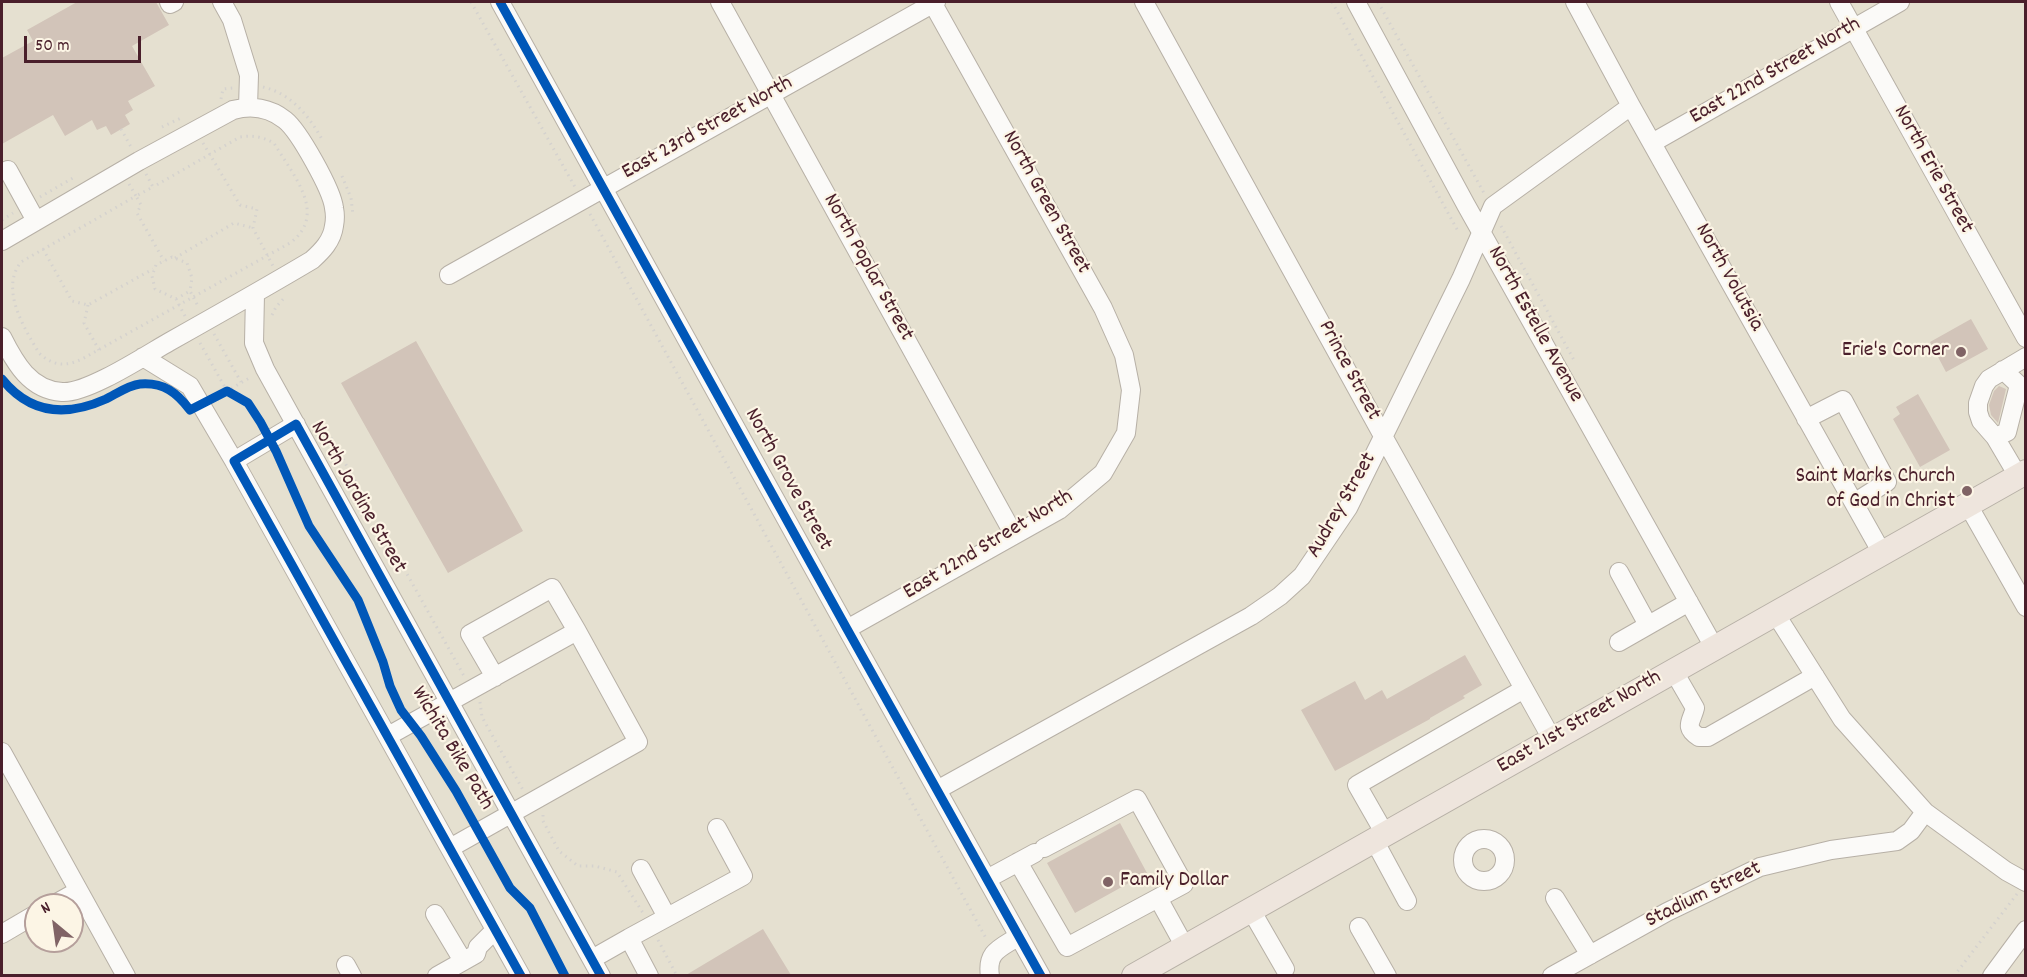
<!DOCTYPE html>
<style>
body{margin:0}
#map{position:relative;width:2027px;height:977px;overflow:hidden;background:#e5e0d0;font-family:Dekko,sans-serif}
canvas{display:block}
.frame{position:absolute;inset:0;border:3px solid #4a1f2b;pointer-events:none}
.north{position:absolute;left:24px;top:893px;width:60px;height:60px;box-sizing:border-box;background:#fcf5e5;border:2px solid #b59f9b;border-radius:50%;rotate:331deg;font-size:16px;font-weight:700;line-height:24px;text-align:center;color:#4a1f2b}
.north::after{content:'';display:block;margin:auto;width:21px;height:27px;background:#806365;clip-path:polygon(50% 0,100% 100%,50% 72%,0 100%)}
.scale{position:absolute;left:24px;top:36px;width:117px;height:27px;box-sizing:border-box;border:3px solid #4a1f2b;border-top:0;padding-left:8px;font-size:18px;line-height:21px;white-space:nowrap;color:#4a1f2b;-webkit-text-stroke:4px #fcf5e5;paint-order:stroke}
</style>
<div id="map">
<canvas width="2027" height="977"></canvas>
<div class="frame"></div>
<div class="north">N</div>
<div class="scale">50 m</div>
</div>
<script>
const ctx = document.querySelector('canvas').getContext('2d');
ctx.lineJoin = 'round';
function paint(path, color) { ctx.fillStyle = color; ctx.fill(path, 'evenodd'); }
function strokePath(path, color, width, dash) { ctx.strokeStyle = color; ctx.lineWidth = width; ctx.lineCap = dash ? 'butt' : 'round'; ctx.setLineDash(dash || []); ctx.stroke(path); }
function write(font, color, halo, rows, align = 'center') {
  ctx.font = font + ' Dekko,sans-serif'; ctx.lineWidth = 4.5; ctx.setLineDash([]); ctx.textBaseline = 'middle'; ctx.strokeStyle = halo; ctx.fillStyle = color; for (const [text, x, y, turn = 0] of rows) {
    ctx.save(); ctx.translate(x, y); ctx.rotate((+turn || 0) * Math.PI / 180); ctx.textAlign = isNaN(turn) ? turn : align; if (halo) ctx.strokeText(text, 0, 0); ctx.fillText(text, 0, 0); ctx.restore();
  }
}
const building = new Path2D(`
 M77 2H156L169 25 132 46 155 86 128 101 133 110 125 115 130 124 111 135 106 126 97 130 92 120 65 136 53 115 2 144V58L33 41 27 30Z
 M1971 319 1988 349 1946 372 1930 342Z
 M416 341 523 531 448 573 341 383Z
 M1999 386 2006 389 1998 423 1991 415 1989 405 1994 391Z
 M1918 394 1950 450 1920 467 1893 419 1900 414 1896 407Z
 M1465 655 1482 685 1463 696 1465 698 1430 718V719L1335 771 1301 710 1355 681 1365 700 1382 690 1387 699Z
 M1120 823 1147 873 1075 913 1047 863Z
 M763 929 791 975H686Z`);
const path = new Path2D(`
 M471 2 575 187
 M1332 2 1459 233
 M1378 2 1484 193
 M263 87C292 94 309 116 323 141
 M221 99 223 89 233 88
 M162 127 181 118
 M121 129 131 147
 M203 143 240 205 257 209 253 228 273 266
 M146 174 153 187 136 196 141 205 137 213 164 261
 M342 176 351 198 353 215
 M129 184 136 196 21 262C0 289 23 326 39 353 53 366 65 367 82 359L290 243C329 214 292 174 274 143 263 137 253 135 240 137L153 187
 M40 197 73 178
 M590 214 987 940
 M2 220 13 213
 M1501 226 1575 362
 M43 249 72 301 88 305 153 269
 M175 258 234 223 253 228
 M176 299 190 291
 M88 305 84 323 99 350
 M272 315 276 307 286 296
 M185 316 176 299 155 289 152 276 156 265 172 257 187 263 192 278 190 291 199 308
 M214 334 241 382
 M200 343 227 391 251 377
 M314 424 325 427 464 676
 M480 702 482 717 523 790
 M543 815V821L559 851 578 866H595L617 872 643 913
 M658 940 677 976
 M1954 976 2017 894`);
const minor = new Path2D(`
 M169 2 170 4 174 2
 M222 2 232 20 249 75 248 107
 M500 2 847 629 1041 976
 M720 2 1014 535
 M1144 2 1383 436 1552 739
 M1356 2 1466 205 1714 647
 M1575 2 1631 106 1882 553
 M1839 2 2026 338
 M1652 143 1900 2
 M8 170 36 221
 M2 241 139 161 233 110C251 105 270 108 285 120 299 131 332 190 334 208 335 213 335 221 334 226 332 241 322 251 312 260 265 288 217 315 169 342 146 355 87 394 62 392 30 390 15 363 2 337
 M449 275 936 2
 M255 294 254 343 265 369 601 976
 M143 357 190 386 234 461 521 976
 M1806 419 1843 400 1887 482 1854 503
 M1995 437 2007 432 2019 385 2003 370
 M234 461 296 424
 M2018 476 1995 437 1981 421 1978 412V403L1984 386 1989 379 2026 357
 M1968 505 2026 607
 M1619 572 1648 625
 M1775 613 1842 719 1925 812 2006 871 2026 882
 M847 629 1059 510 1103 473 1126 433 1131 390 1124 355 1103 308 932 2
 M1619 642 1689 602
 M1673 670 1695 708C1692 721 1683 727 1699 737H1708L1815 676
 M495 677 470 634 552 588 577 631
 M388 736 577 631 638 742 450 848
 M2 752 126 976
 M937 790 1251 616 1280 596 1302 576 1348 508 1461 279 1493 206 1631 106
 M1385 834 1357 785 1524 689
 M1463 860a21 21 0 1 1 42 0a21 21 0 1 1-42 0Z
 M1374 840 1407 901
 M1018 862 1067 947 1184 884 1137 799 1044 848
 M641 869 667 917
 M987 879 1035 853
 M1158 898 1185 947
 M1555 898 1590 955
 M53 905 78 891
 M1251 910 1285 969
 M435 914 463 961
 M1359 927 1387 976
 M2 934 36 914
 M629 938 743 876 717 828
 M592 959 629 938 649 976
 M346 965 352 976
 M437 976 476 954 478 947 495 930
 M990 976C986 951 1001 948 1019 936
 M1552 976 1667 912 1760 867 1831 850 1897 841 1911 831 1925 812
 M1992 976 2026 930`);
const major = new Path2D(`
 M1134 976 2026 472`);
const cycleway = new Path2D(`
 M500 2 847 629 1041 976
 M2 379C30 414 66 417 106 399 116 394 129 385 140 384 164 382 177 393 190 410L227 391 248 403 261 423 276 451 309 526 358 600 383 662 390 686 401 710 421 736 456 791 510 888 530 908 565 976
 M521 976 234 461 296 424 601 976`);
const markers = [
 [1961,352,6,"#806365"],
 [1967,491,6,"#806365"],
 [1108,882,6,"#806365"]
];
const streetNames = [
 ["East 22nd Street North",1776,72,-30],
 ["East 23rd Street North",708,129,-29],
 ["North Erie Street",1932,170,61],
 ["North Green Street",1045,203,61],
 ["North Poplar Street",867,268,61],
 ["North Volutsia",1728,278,61],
 ["North Estelle Avenue",1534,325,61],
 ["Prince Street",1348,371,62],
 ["North Grove Street",787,480,61],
 ["North Jardine Street",357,498,60],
 ["Audrey Street",1343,506,-60],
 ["East 22nd Street North",989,546,-31],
 ["East 21st Street North",1580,723,-30],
 ["Wichita Bike Path",451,749,59],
 ["Stadium Street",1704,896,-26]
];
const poiNames = [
 ["Erie's Corner",1949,352],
 ["Saint Marks Church",1955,478],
 ["of God in Christ",1955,503],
 ["Family Dollar",1120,882,"left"]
];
paint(building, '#d2c4b9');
strokePath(minor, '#b7b0a6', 20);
strokePath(major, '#b7b0a6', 26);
strokePath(path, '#d5d2ce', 3, [1.5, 4.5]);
strokePath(minor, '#fbfaf8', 18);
strokePath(major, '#eee5dd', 24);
strokePath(cycleway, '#0057b8', 9);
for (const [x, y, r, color] of markers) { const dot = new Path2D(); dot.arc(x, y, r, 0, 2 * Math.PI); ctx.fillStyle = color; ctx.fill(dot); strokePath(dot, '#fcf5e5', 2); }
write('22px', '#4a1f2b', '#fcf5e5', streetNames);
write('22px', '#4a1f2b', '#fcf5e5', poiNames, 'right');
</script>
